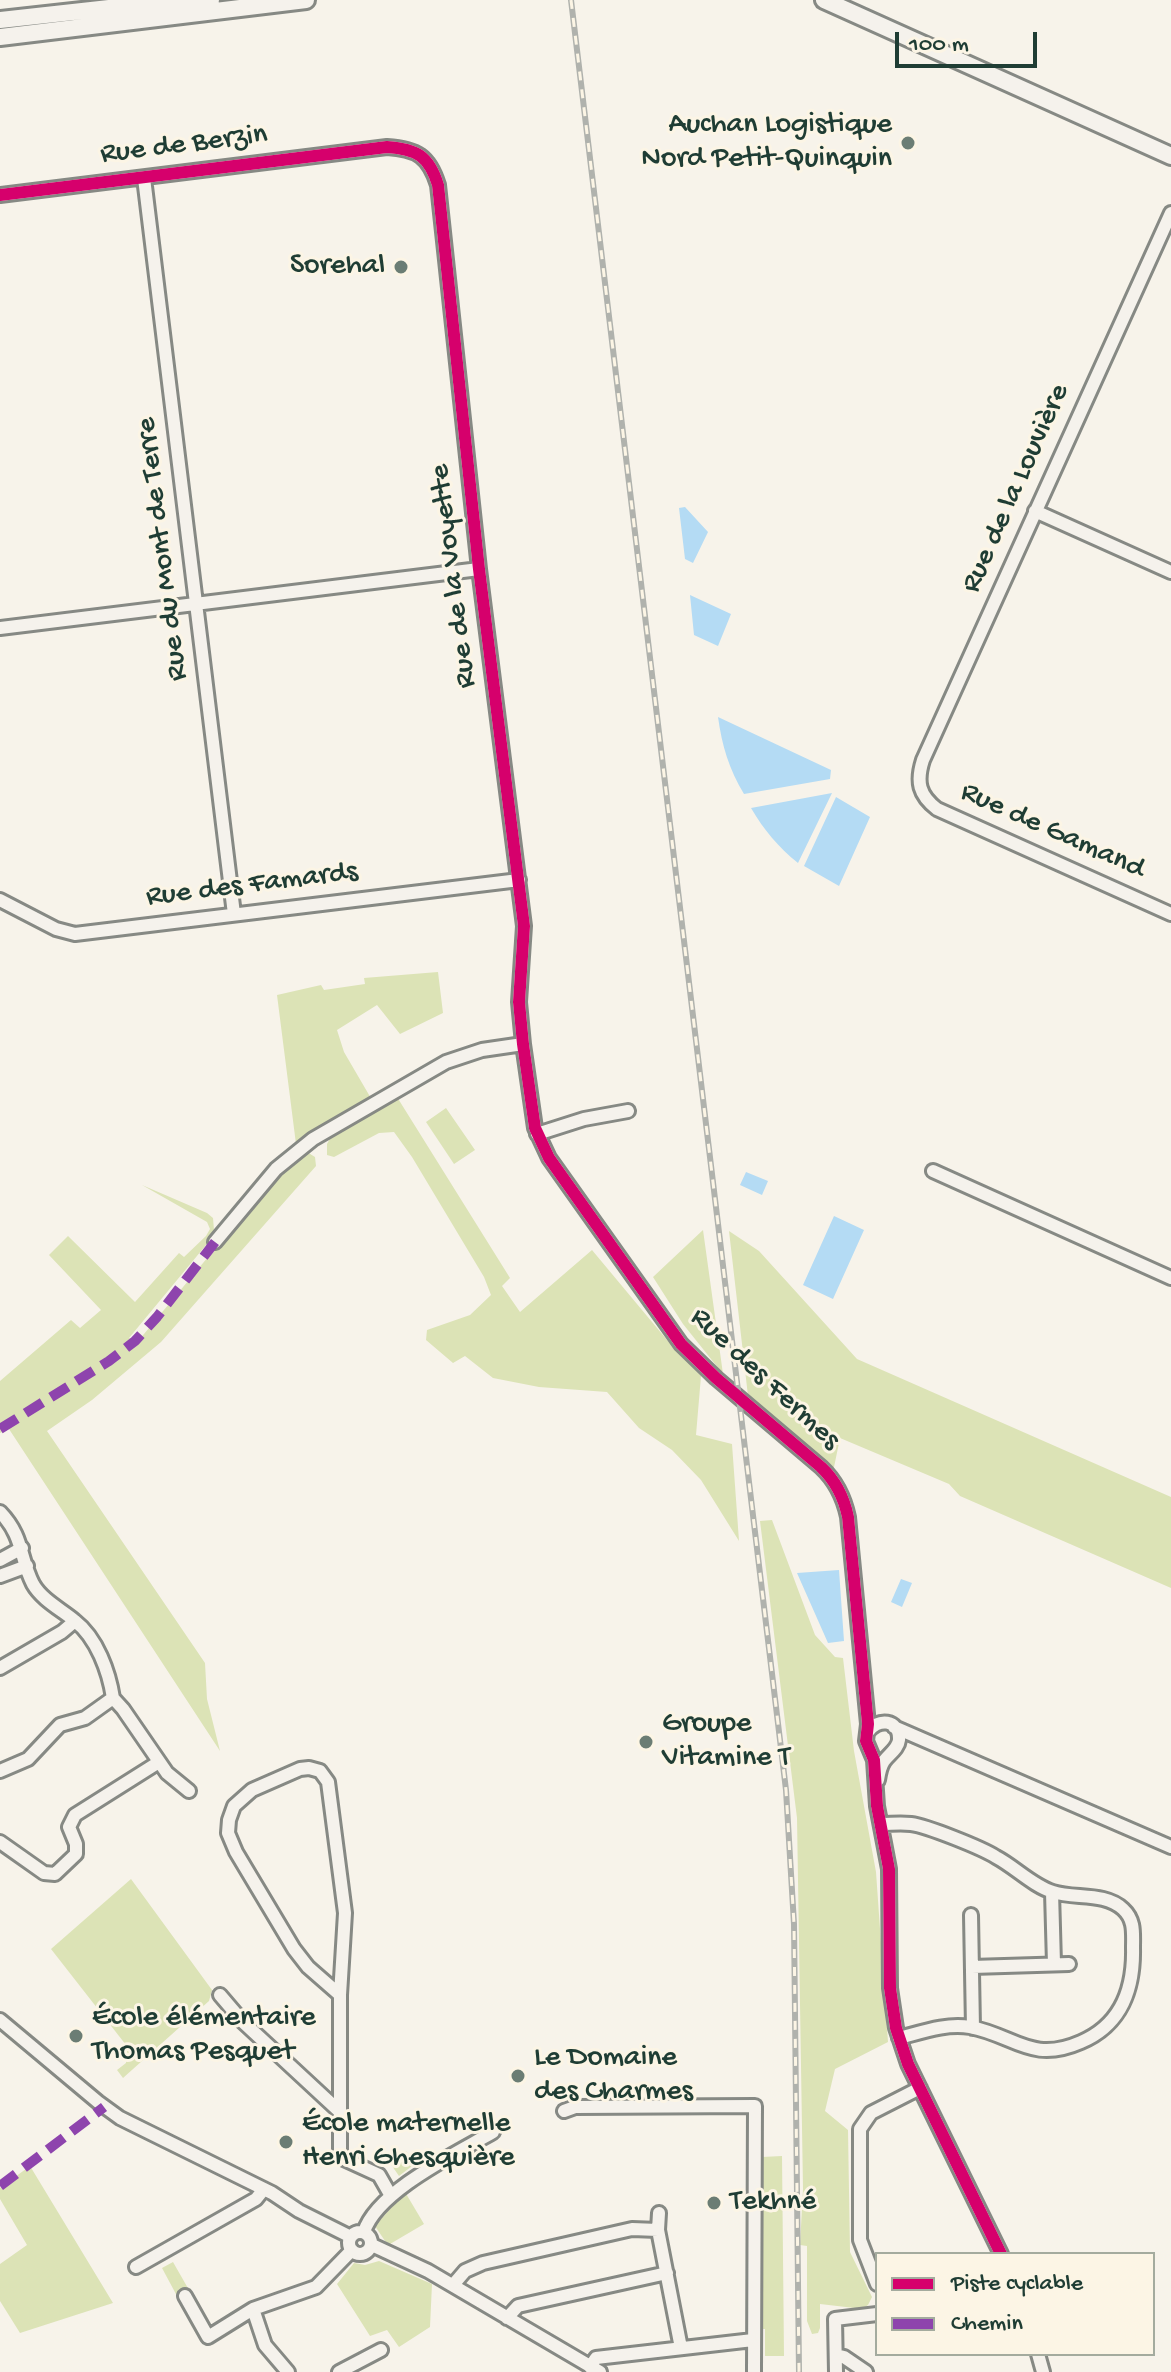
<!DOCTYPE html>
<meta charset="utf-8">
<style>
body{margin:0}
#map{position:relative;width:1171px;height:2372px;overflow:hidden;background:#f7f3ea;font-family:"Gochi Hand",sans-serif}
canvas{display:block}
.legend{position:absolute;left:875px;top:2252px;width:280px;height:104px;box-sizing:border-box;background:#fcf5e5;border:2px solid #a4ab9e;margin:0;padding:10px 14px;list-style:none;font-size:24px;color:#1f3d34}
.legend li{display:flex;align-items:center;gap:16px;height:40px}
.legend b{width:40px;border:2px solid #a4ab9e}
.scale{position:absolute;left:895px;top:32px;width:142px;height:36px;box-sizing:border-box;border:4px solid #1f3d34;border-top:0;padding-left:10px;font-size:24px;line-height:28px;white-space:nowrap;color:#1f3d34;-webkit-text-stroke:6px #fcf5e5;paint-order:stroke}
</style>
<div id="map">
<canvas width="1171" height="2372"></canvas>
<ul class="legend">
<li><b style="height:10px;background:#d6006c"></b>Piste cyclable</li>
<li><b style="height:10px;background:#8e44ad"></b>Chemin</li>
</ul>
<div class="scale">100 m</div>
</div>
<script>
const ctx = document.querySelector('canvas').getContext('2d');
ctx.lineJoin = 'round';
function paint(path, color) { ctx.fillStyle = color; ctx.fill(path, 'evenodd'); }
function strokePath(path, color, width, dash) { ctx.strokeStyle = color; ctx.lineWidth = width; ctx.lineCap = dash ? 'butt' : 'round'; ctx.setLineDash(dash || []); ctx.stroke(path); }
function write(font, color, halo, rows, align = 'center') {
  ctx.font = font + ' "Gochi Hand",sans-serif'; ctx.lineWidth = 6; ctx.setLineDash([]); ctx.textBaseline = 'middle'; ctx.strokeStyle = halo; ctx.fillStyle = color; for (const [text, x, y, turn = 0] of rows) {
    ctx.save(); ctx.translate(x, y); ctx.rotate((+turn || 0) * Math.PI / 180); ctx.textAlign = isNaN(turn) ? turn : align; if (halo) ctx.strokeText(text, 0, 0); ctx.fillText(text, 0, 0); ctx.restore();
  }
}
const green = new Path2D(`
 M438 972 443 1013 400 1034 377 1005 337 1030 344 1052 372 1100 296 1144 277 995 321 985 324 990 365 984 364 978Z
 M397 1097 510 1278 502 1286 520 1312 592 1250 667 1340 701 1376 696 1435 732 1444 739 1541 701 1480 672 1450 639 1428 607 1392 539 1387 493 1378 465 1356 453 1363 426 1340 427 1330 470 1315 491 1295 484 1277 412 1157 394 1132 379 1133 334 1157 327 1155V1144L333 1133Z
 M446 1108 475 1150 454 1164 426 1122Z
 M307 1152 315 1157 316 1166 161 1342 92 1400 47 1431 205 1663 207 1699 220 1751 9 1429 0 1433V1381L71 1320 80 1328 101 1310 49 1255 68 1236 135 1302 179 1253 184 1257 206 1236 210 1229 207 1222 142 1185 207 1213 213 1218 214 1230 211 1239 129 1338 139 1340 272 1180Z
 M703 1230 723 1374 683 1324 653 1277Z
 M729 1231 759 1251 857 1359 1171 1497V1588L960 1496 949 1484 840 1438 833 1472 748 1396Z
 M772 1520 815 1635 835 1657 843 1658 854 1751 876 1872 888 2042 835 2069 825 2111 848 2130 850 2252 872 2297 868 2305 863 2309 820 2304V2328L818 2333 812 2334 807 2321V2246L800 2245 803 2189 797 1818 760 1521Z
 M131 1879 212 1990 209 2001 123 2078 117 2070 126 2063V2045L51 1949Z
 M406 2151 416 2163 399 2176 390 2163Z
 M782 2156 784 2356H765V2329H759L758 2254 762 2157Z
 M30 2166 113 2303 20 2333 0 2301V2264L27 2245 0 2199V2188Z
 M405 2192 424 2224 390 2244 385 2241 375 2226Z
 M379 2261 432 2284 430 2327 399 2347 387 2330 370 2336 337 2284 354 2263 365 2265Z
 M173 2262 189 2290 177 2296 162 2268Z`);
const water = new Path2D(`
 M685 507 708 532 693 563 685 559 679 508Z
 M690 595 731 614 718 646 694 635Z
 M718 717 831 770 830 779 744 794C729 769 722 746 718 717Z
 M832 793 798 863C778 847 764 830 751 808Z
 M836 797 870 817 839 886 804 866Z
 M746 1172 768 1181 762 1195 740 1185Z
 M834 1216 864 1230 833 1299 803 1285Z
 M839 1570 844 1641 828 1643 797 1573Z
 M901 1579 912 1583 902 1607 891 1602Z`);
const minor = new Path2D(`
 M144 178 234 914
 M0 195 387 147C417 149 429 156 438 185L479 569 524 926 519 1002 523 1044 535 1128 549 1158 681 1344 716 1378 821 1467C836 1481 844 1498 848 1517L868 1724 866 1741 874 1760 877 1806 889 1869 890 1988 896 2028 908 2064 1001 2254
 M1171 213 923 760C916 782 919 795 937 809L1171 914
 M1035 511 1171 572
 M0 628 479 569
 M0 900 56 929 75 934 519 880
 M537 1134 584 1119 628 1111
 M933 1171 1171 1278
 M215 1242 276 1169 313 1139 446 1062 482 1050 523 1044
 M0 1512C24 1537 19 1557 33 1584 42 1600 62 1610 75 1621 97 1638 109 1672 113 1698
 M0 1560 22 1548
 M0 1576 27 1566
 M0 1668 62 1632 75 1621
 M113 1698 123 1709 167 1773 189 1791
 M894 1727 1171 1847
 M867 1733C877 1717 900 1719 899 1740 898 1749 889 1754 884 1761 880 1767 879 1773 878 1780
 M0 1771 28 1759 60 1725 85 1718 113 1698
 M881 1824C891 1824 901 1823 911 1824 927 1826 982 1848 996 1857 1015 1867 1033 1886 1053 1892 1075 1899 1105 1892 1123 1909 1135 1920 1133 1933 1133 1948 1134 1989 1121 2025 1081 2042 1031 2064 1014 2035 970 2027 946 2023 922 2032 899 2038
 M0 1842 44 1873 55 1874 76 1854V1844L69 1827 75 1815 159 1762
 M1052 1892 1054 1964
 M971 1915 973 2028
 M972 1967 1069 1964
 M220 1995 243 2022 339 2111
 M340 1995 308 1967 294 1949 236 1852 228 1833 229 1820 234 1806 252 1790 300 1769 309 1768 320 1771 328 1782 345 1913 340 1995V2153L344 2159 379 2175 391 2196
 M0 2020 98 2102 120 2118 272 2193 299 2211 351 2237
 M564 2111 575 2107 755 2106 754 2372
 M659 2213 658 2230 681 2348
 M349 2243a11 11 0 1 1 22 0a11 11 0 1 1-22 0Z
 M364 2232C377 2191 457 2153 493 2132
 M372 2245 428 2271 600 2372
 M136 2267 256 2199 264 2189
 M877 2284 860 2240V2129L871 2113 920 2088
 M453 2285 465 2271 483 2263 632 2229 658 2230
 M185 2296 208 2337 253 2309
 M507 2318 518 2306 667 2273
 M1038 2354 1043 2372
 M836 2355 844 2357 866 2372
 M590 2367 596 2358 753 2340
 M288 2372 265 2345 253 2309 316 2287 352 2250
 M339 2372 381 2350
 M836 2372 835 2319 877 2314`);
const major = new Path2D(`
 M824 0 1171 156
 M0 20 136 5 211 0
 M0 37 306 0`);
const rail = new Path2D(`
 M571 0 786 1790 794 1924 799 2372`);
const quiet = new Path2D(`
 M0 1429 109 1361 135 1341 157 1317 215 1242
 M0 2186 104 2107`);
const cycleway = new Path2D(`
 M0 195 387 147C417 149 429 156 438 185L479 569 524 926 519 1002 523 1044 535 1128 549 1158 681 1344 716 1378 821 1467C836 1481 844 1498 848 1517L868 1724 866 1741 874 1760 877 1806 889 1869 890 1988 896 2028 908 2064 1001 2254`);
const markers = [
 [908,143,8,"#6b7d74"],
 [401,267,8,"#6b7d74"],
 [646,1742,8,"#6b7d74"],
 [76,2036,8,"#6b7d74"],
 [518,2076,8,"#6b7d74"],
 [286,2142,8,"#6b7d74"],
 [714,2203,8,"#6b7d74"]
];
const poiNames = [
 ["Auchan Logistique",892,126,"right"],
 ["Nord Petit-Quinquin",892,160,"right"],
 ["Sorehal",385,267,"right"],
 ["Groupe",662,1725],
 ["Vitamine T",662,1759],
 ["École élémentaire",92,2019],
 ["Thomas Pesquet",92,2053],
 ["Le Domaine",534,2059],
 ["des Charmes",534,2093],
 ["École maternelle",302,2125],
 ["Henri Ghesquière",302,2159],
 ["Tekhné",730,2203]
];
const streetNames = [
 ["Rue de Berzin",184,146,-7],
 ["Rue de la Louvière",1017,489,-66],
 ["Rue du Mont de Terre",164,549,-97],
 ["Rue de la Voyette",455,576,-97],
 ["Rue de Gamand",1052,832,24],
 ["Rue des Famards",252,886,-7],
 ["Rue des Fermes",764,1380,43]
];
paint(green, '#dce3b6');
paint(water, '#b4dbf4');
strokePath(minor, '#868984', 18);
strokePath(major, '#868984', 22);
strokePath(minor, '#f5f2ec', 12);
strokePath(major, '#f5f2ec', 16);
strokePath(rail, '#b0b2ad', 6);
strokePath(rail, '#fcf5e5', 3, [9]);
strokePath(quiet, '#8e44ad', 10, [20, 10]);
strokePath(cycleway, '#d6006c', 12);
for (const [x, y, r, color] of markers) { const dot = new Path2D(); dot.arc(x, y, r, 0, 2 * Math.PI); ctx.fillStyle = color; ctx.fill(dot); strokePath(dot, '#fcf5e5', 3); }
write('30px', '#1f3d34', '#fcf5e5', poiNames, 'left');
write('30px', '#1f3d34', '#fcf5e5', streetNames);
</script>
